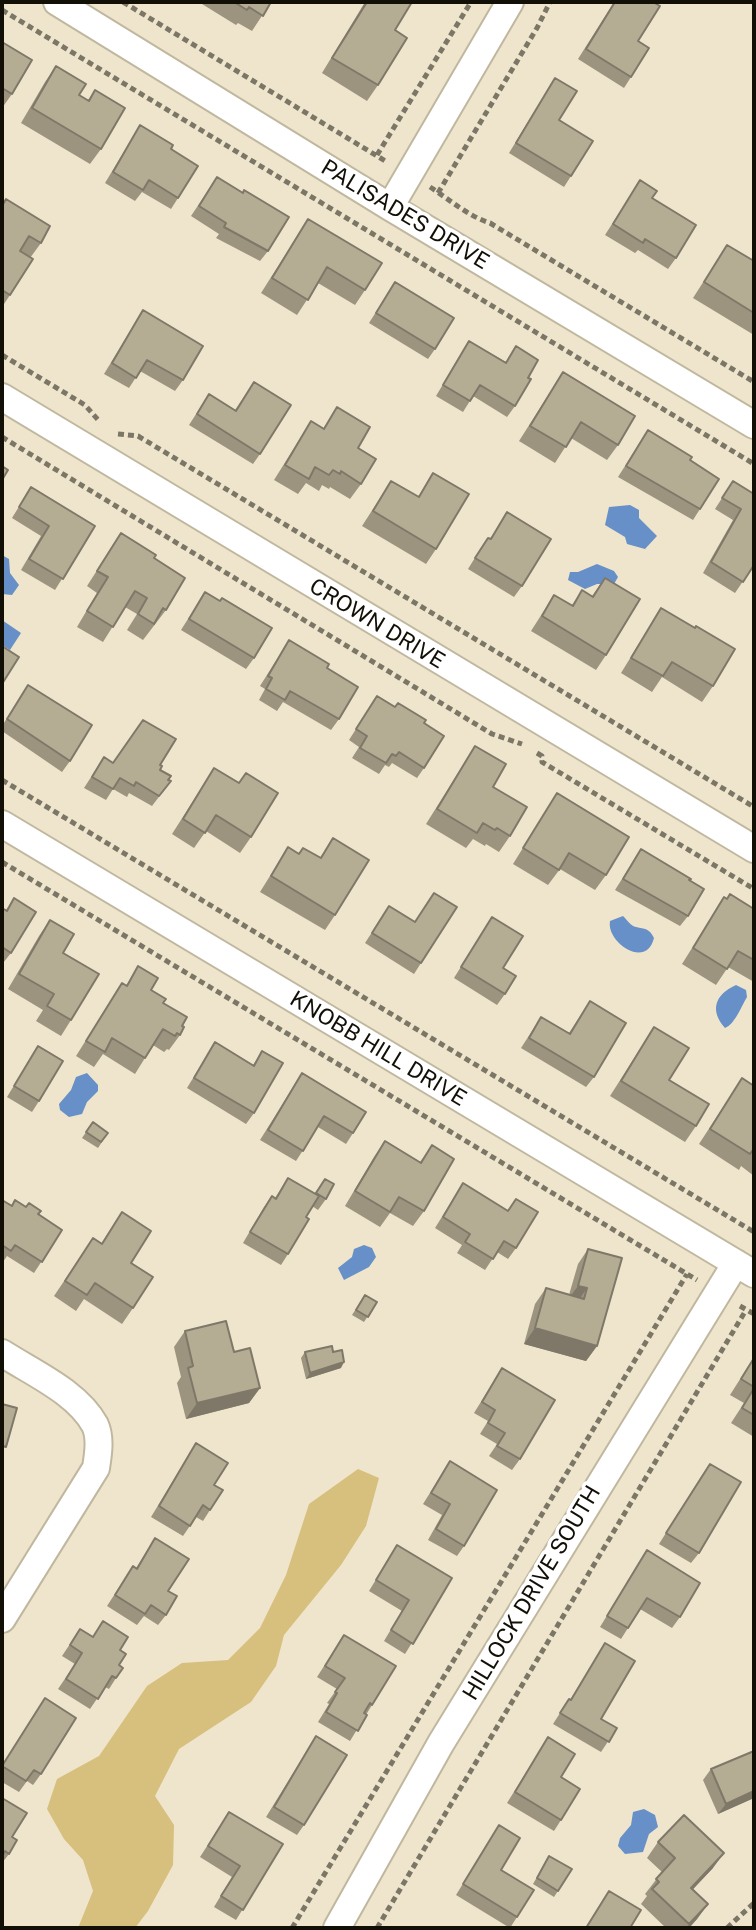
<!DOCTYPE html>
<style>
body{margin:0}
#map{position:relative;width:756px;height:1930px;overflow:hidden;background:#eee5cc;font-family:"Public Sans",sans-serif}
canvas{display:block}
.frame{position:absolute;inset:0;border:4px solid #120f07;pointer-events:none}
</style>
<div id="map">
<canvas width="756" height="1930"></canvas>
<div class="frame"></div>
</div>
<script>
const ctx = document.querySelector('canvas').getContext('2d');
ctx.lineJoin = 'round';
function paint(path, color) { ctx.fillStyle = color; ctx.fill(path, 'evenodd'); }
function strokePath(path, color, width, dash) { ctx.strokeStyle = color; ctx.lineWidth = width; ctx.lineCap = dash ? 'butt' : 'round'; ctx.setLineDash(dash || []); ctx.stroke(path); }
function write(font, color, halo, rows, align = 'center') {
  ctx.font = font + ' "Public Sans",sans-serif'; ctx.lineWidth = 7; ctx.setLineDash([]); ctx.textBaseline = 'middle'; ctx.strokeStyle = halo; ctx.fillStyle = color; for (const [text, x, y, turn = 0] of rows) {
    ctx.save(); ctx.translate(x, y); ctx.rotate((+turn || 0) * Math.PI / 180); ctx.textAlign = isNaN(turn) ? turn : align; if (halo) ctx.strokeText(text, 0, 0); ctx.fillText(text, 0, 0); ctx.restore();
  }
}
const green = new Path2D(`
 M358 1469 379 1478 366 1526 341 1565 284 1635 276 1666 251 1702 179 1749 155 1796 174 1825 173 1865 148 1911 135 1928H78L93 1891 83 1860 64 1839 47 1809 57 1779 99 1756 147 1686 182 1663 228 1660 260 1628 286 1575 309 1504Z`);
const water = new Path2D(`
 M630 505 639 510V518L657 536 645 549 627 544 625 537 605 525 609 507Z
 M2 555 9 559 10 573 19 585 12 595 2 594Z
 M597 564 614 571 618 577 614 584H597L585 589 568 580 570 572H578Z
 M2 620 21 633 10 650 2 645Z
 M623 916C627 920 631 926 636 927 645 929 649 928 654 938 646 970 606 942 610 921Z
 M736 985 746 990 747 997C741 1007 735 1024 725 1028 710 1011 714 995 736 985Z
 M87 1073 98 1085V1091L87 1102 82 1114 69 1117 60 1110 59 1104 71 1090 76 1077Z
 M364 1245 372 1248 376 1257 369 1267 344 1280 338 1268 352 1257 354 1249Z
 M644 1809 655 1815 658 1827 649 1834 643 1852 625 1854 618 1846 620 1838 631 1825 633 1812Z`);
const path = new Path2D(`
 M123 2 387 162
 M2 10 754 464
 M377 155 471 2
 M430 187C450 200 468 216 490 223L754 382
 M438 193 537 28 550 2
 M2 355 85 405 100 422
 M118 434 138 436 754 807
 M2 437 492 734 522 744
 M537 753 542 756V762L754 889
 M2 780 754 1232
 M2 862 697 1280
 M740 1306 754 1314
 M292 1928 687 1274
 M377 1928 746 1310
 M727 1928 754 1903`);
const street = new Path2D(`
 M57 2 390 207 754 425
 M390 207 510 2
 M2 397 754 849
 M2 824 754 1274
 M2 1353C33 1373 77 1392 95 1425 101 1438 98 1455 96 1468L2 1619
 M337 1928 441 1743 736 1263`);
const wall = new Path2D(`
 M203 2H271L252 31 238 23 236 25 202 4Z
 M365 2H412L395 30 378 85 367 101 322 73Z
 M614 2H653L638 41 631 77 624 88 578 59Z
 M2 42 12 94 2 108Z
 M56 66 79 95 88 100 95 90 101 149 90 164 21 123 45 82Z
 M555 78 559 120 571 176 564 187 509 153Z
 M140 125 171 149 178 198 171 209 142 192 135 201 105 183Z
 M217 177 268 251 260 261 216 238 219 234 191 216Z
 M640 180 676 258 668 269 638 250 635 253 605 235Z
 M2 206 41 243 30 258 10 295 2 307Z
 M308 219 365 290 355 305 318 283 297 315 261 293Z
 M727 245 754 261V335L693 298Z
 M395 282 435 349 428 359 369 323Z
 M143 310 183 380 175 391 140 371 129 388 104 374Z
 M469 341 506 362 516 346 528 378 515 406 507 417 473 396 463 412 436 396Z
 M563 372 618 445 607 460 571 438 555 463 519 441Z
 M254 382 260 454 253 464 189 425 209 394 235 410Z
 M337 407 358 448 361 484 350 499 330 487 329 489 322 485 319 491 306 483 298 494 274 480 311 421 323 429Z
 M648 430 690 460 700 509 693 520 618 477Z
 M433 473 436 549 426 564 362 526 391 481 418 497Z
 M733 481 754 565 735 593 703 573 733 520 715 509Z
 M31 487 95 526 55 590 21 570 41 536 12 518Z
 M507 512 522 586 514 597 468 569 481 548 488 538 490 539Z
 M121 533 154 558 166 610 143 640 127 630 137 614 125 607 103 642 77 627 97 593 87 586Z
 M605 578 606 655 596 670 531 631 554 595 572 605 582 590 592 596Z
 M205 592 254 658 246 669 181 630Z
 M661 608 713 686 702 702 662 677 652 692 621 673Z
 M289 640 327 668 339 719 331 730 283 702 277 711 259 700 265 689 260 686Z
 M28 685 70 761 62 772 2 731V726Z
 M377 696 424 723V768L417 778 392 763 389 767 385 765 379 774 352 758 359 747 349 740Z
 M475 746 493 787 510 836 499 852 486 844 485 846 473 839 466 848 426 824Z
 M104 757 113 763 160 765V770L171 781 152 806 129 793 127 797 113 789 106 800 84 788Z
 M214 768 239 783 246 773 251 837 240 853 206 831 194 848 172 834Z
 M557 793 606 875 595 890 560 869 548 885 513 864Z
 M333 838 335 915 325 930 260 892 288 847 299 854 320 858Z
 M641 849 689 880 688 916 680 926 615 890Z
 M434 893 421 963 414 974 365 943 389 906 415 922Z
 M724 897 754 909V982L728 967 716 985 682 964Z
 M14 898 11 953 3 963 2 908 6 910Z
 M492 917 503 968 505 994 497 1005 454 978Z
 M50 920 63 953 71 1020 61 1036 36 1021 43 1010 8 989 39 936Z
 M138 966 151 990 163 1003 182 1026 180 1035 169 1050 167 1049 164 1052 153 1045 135 1074 103 1054 94 1067 76 1056 122 983 126 986Z
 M590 1001 594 1077 586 1087 521 1048 541 1017 569 1033Z
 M654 1027 669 1080 696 1126 685 1142 610 1096Z
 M215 1042 253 1065 262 1051 254 1113 246 1124 187 1088Z
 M38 1046 39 1101 32 1112 7 1097Z
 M302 1073 353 1133 346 1144 318 1127 296 1161 260 1140Z
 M742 1078 754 1086V1176L741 1166 739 1170 699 1144Z
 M93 1122 108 1133 98 1148 82 1138Z
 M385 1141 420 1162 432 1145 424 1211 413 1226 390 1213 380 1227 345 1206 374 1157Z
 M288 1178 315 1193 325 1179 326 1199 318 1210 312 1206 288 1254 281 1265 243 1243 264 1207 272 1196 275 1198Z
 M463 1183 508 1211 516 1199V1248L508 1259 497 1252 485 1270 457 1253 462 1245 435 1228Z
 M2 1200 12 1206 38 1214 62 1230 34 1273 7 1256 3 1262 2 1261Z
 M122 1212 131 1263 133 1308 122 1324 84 1299 76 1311 54 1296 93 1238 101 1244Z
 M588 1249 597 1346 586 1361 524 1344 535 1304 546 1288 569 1295 578 1264Z
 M365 1295 377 1302 364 1322 352 1315Z
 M185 1331 234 1352 260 1388 249 1403 186 1419 177 1383 181 1377 174 1347Z
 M305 1352 341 1368 306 1379 301 1358Z
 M754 1357V1437L731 1423 744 1403 730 1395Z
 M502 1368 520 1459 512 1470 489 1456 497 1444 480 1434 488 1421 474 1413Z
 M196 1443 214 1485 210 1510 203 1521 196 1517 183 1536 151 1517Z
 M450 1461 464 1546 457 1556 428 1540 442 1515 423 1504Z
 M703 1474 699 1553 691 1563 659 1544Z
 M155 1538 168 1591 166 1615 158 1625 144 1616 137 1625 107 1606 133 1566 136 1568Z
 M397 1545 452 1578 405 1654 384 1641 402 1611 369 1591Z
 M647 1550 680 1617 672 1628 640 1609 621 1639 600 1627Z
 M103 1621 120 1650 119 1665 116 1678 109 1689 105 1687 90 1709 58 1689 75 1664 62 1656 80 1629 93 1637Z
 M344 1635 372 1705 350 1741 318 1722 329 1704 327 1703 337 1689 317 1677Z
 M605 1643 601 1719 617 1728 601 1752 553 1724 569 1699 570 1700Z
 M45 1698 41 1774 33 1785 27 1781 19 1792 2 1782V1766Z
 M316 1736 304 1825 297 1835 266 1817Z
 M548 1737 561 1777V1820L554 1831 507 1803Z
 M754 1751V1798L718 1814 703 1780 711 1769Z
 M2 1798 12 1837 9 1854 2 1863Z
 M229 1812 283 1844 236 1920 214 1907 232 1877 200 1857Z
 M499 1825 501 1870 517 1917 510 1928 456 1895Z
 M658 1842 713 1868 693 1889 708 1904 697 1919 689 1928H666L641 1904 647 1896 645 1894 662 1872 647 1858Z
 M549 1856 572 1869 554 1897 533 1884Z`);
const shadedWall = new Path2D(`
 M578 1286 587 1288 576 1304 567 1301Z
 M535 1328 597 1346 586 1361 524 1344Z
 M344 1362 341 1368 306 1379 310 1373Z
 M260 1388 249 1403 186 1419 197 1403Z
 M754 1791V1798L718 1814 726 1804Z
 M724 1853 713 1868 680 1903 691 1888Z
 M708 1904 697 1919 689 1928H686Z`);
const building = new Path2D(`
 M234 2H271L263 16 249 7 247 10Z
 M367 2H412L395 30 407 38 378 85 332 58Z
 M615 2H653L660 6 638 41 649 48 631 77 586 49Z
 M2 42 32 60 12 94 2 88Z
 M56 66 86 84 79 95 89 101 95 90 125 108 101 149 32 108Z
 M555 78 577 91 559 120 593 141 571 176 516 143Z
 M140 125 173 145 171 149 198 166 178 198 149 180 143 190 113 172Z
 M217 177 243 193 244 190 289 217 268 251 224 227 226 223 199 206Z
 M640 180 657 191 652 198 696 225 676 258 645 239 643 243 613 224Z
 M6 199 50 226 41 243 29 236 20 251 33 259 10 295 2 290V206Z
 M308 219 382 263 365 290 327 267 308 300 272 278Z
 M727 245 754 261V313L704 282Z
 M395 282 454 318 435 349 376 313Z
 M143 310 203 346 183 380 147 360 136 378 112 363Z
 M469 341 506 363 516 346 538 360 528 378 531 379 515 406 480 385 470 401 443 385Z
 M563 372 635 416 618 445 581 422 566 447 530 426Z
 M254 382 291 405 260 454 197 414 209 394 236 411Z
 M337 407 370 427 358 448 376 459 361 484 341 471 340 474 333 470 329 475 315 467 309 479 285 465 311 421 324 429Z
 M648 430 692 457 690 460 719 479 700 509 626 466Z
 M2 466 8 470 2 480Z
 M433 473 469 494 436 549 373 511 391 481 419 497Z
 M733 481 754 494V565L743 582 711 562 741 509 722 498Z
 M31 487 95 526 63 579 29 559 49 526 19 507Z
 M507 512 551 539 522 586 475 558 488 538 491 539Z
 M121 533 156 555 154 558 185 578 166 610 163 608 154 624 138 614 147 598 135 591 113 627 87 611 108 577 97 571Z
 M605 578 640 599 606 655 542 616 554 595 573 606 582 590 593 597Z
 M205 592 220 601 222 598 272 628 254 658 189 619Z
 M661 608 695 628 696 626 735 649 713 686 672 662 663 676 631 658Z
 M289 640 329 664 327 668 358 687 339 719 290 691 285 700 266 689 272 678 268 676Z
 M2 646 19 657 2 684Z
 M28 685 92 725 70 761 7 719Z
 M377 696 395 707 398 703 426 720 424 723 444 736 424 768 399 752 396 756 392 754 386 763 360 748 367 736 356 729Z
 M143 720 176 739 160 765 162 766 160 770 171 776 168 780 171 781 159 796 136 782 134 786 120 778 113 789 92 777 104 757 113 763Z
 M475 746 506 764 493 787 527 807 510 836 497 828 495 830 483 823 477 833 437 809Z
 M214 768 239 783 246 773 278 793 251 837 216 815 205 833 183 819Z
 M557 793 629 837 606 875 569 853 559 870 523 848Z
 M333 838 369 860 335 915 271 876 288 847 299 854 303 848 321 858Z
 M641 849 691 879 689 880 704 889 688 916 623 879Z
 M434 893 457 907 421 963 372 933 389 906 415 922Z
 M730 894 754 909V960L738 951 727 969 693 948 724 897 727 899Z
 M14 898 36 912 11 953 2 947V908L7 911Z
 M492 917 523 936 503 968 516 976 505 994 461 967Z
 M50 920 74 934 63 953 99 974 71 1020 47 1006 54 994 19 974Z
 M138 966 158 978 151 990 166 999 163 1003 187 1017 182 1026 184 1027 180 1035 177 1033 175 1036 163 1029 145 1058 112 1038 105 1052 86 1041 122 983 127 986Z
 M590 1001 626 1023 594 1077 529 1038 541 1017 570 1034Z
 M654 1027 689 1048 669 1080 709 1104 696 1126 621 1081Z
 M215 1042 254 1066 262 1051 283 1063 254 1113 194 1078Z
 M38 1046 63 1061 39 1101 14 1086Z
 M302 1073 366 1112 353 1133 324 1116 303 1151 268 1130Z
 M742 1078 754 1086V1153L752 1151 750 1154 710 1129Z
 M93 1122 108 1133 101 1142 86 1132Z
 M385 1141 421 1163 432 1145 454 1159 424 1211 399 1197 390 1212 355 1191Z
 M288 1178 319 1196 306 1217 309 1219 288 1254 250 1232 272 1196 276 1199Z
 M325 1179 334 1184 326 1199 316 1193Z
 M463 1183 508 1211 516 1199 538 1212 516 1248 504 1241 493 1259 465 1242 470 1234 443 1217Z
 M2 1200 12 1206 15 1200 26 1207 29 1203 41 1211 38 1214 62 1230 42 1262 15 1245 11 1251 2 1245Z
 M122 1212 151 1231 131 1263 153 1277 133 1308 95 1283 87 1295 65 1281 93 1238 102 1244Z
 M588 1249 622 1258 597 1346 535 1328 546 1288 584 1299 587 1288 578 1286Z
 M365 1295 377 1302 368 1317 356 1310Z
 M226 1321 234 1352 250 1348 260 1388 197 1403 188 1368 193 1366 185 1331Z
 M332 1346 333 1352 342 1350 344 1362 310 1373 305 1352Z
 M754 1358V1387L741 1379Z
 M502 1368 555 1400 520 1459 497 1446 505 1433 488 1423 495 1410 482 1402Z
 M754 1388V1415L742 1408Z
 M2 1404 17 1408 6 1447 2 1446Z
 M196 1443 228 1463 214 1485 223 1490 210 1510 203 1505 190 1526 159 1506Z
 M450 1461 497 1490 464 1546 436 1529 450 1504 431 1493Z
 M710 1464 741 1482 699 1553 666 1533Z
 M155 1538 189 1559 168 1591 177 1596 166 1615 151 1605 145 1614 115 1595 133 1566 137 1569Z
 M397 1545 452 1578 413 1644 391 1630 409 1600 376 1580Z
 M647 1550 700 1583 680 1617 647 1598 628 1628 607 1616Z
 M103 1621 128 1637 120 1650 126 1654 119 1665 123 1668 116 1678 112 1676 98 1699 66 1679 82 1653 70 1645 80 1629 93 1637Z
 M344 1635 396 1666 372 1705 370 1703 364 1713 367 1715 358 1731 326 1712 337 1693 335 1692 345 1678 325 1666Z
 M605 1643 635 1661 601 1719 617 1728 609 1742 560 1713 569 1699 571 1700Z
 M45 1698 76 1718 41 1774 34 1770 26 1781 2 1766Z
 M316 1736 347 1755 304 1825 274 1807Z
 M548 1737 575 1754 561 1777 580 1789 561 1820 515 1792Z
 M754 1751V1791L726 1804 711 1769Z
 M2 1798 27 1813 12 1837 17 1840 9 1854 5 1851 2 1856Z
 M229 1812 283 1844 243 1910 221 1896 240 1866 208 1846Z
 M684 1815 724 1853 691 1888 708 1904 689 1924 652 1889 659 1882 656 1879 675 1858 658 1842Z
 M499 1825 520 1838 501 1870 534 1890 517 1917 463 1884Z
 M549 1856 572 1869 558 1891 537 1878Z
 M609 1891 641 1910 630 1928H586Z`);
const streetNames = [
 ["PALISADES DRIVE",405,215,31],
 ["CROWN DRIVE",377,624,31],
 ["KNOBB HILL DRIVE",378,1049,31],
 ["HILLOCK DRIVE SOUTH",532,1593,-59]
];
paint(green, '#d7bf7d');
paint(water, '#678fc8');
strokePath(street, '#c0b79f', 30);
strokePath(path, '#7b7665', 5, [6, 4]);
strokePath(street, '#fff', 26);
paint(wall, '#9c947f');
paint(shadedWall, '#7f7868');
paint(building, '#b5ac94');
strokePath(building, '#7f7868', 2);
write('22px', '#120f07', '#fff', streetNames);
</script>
